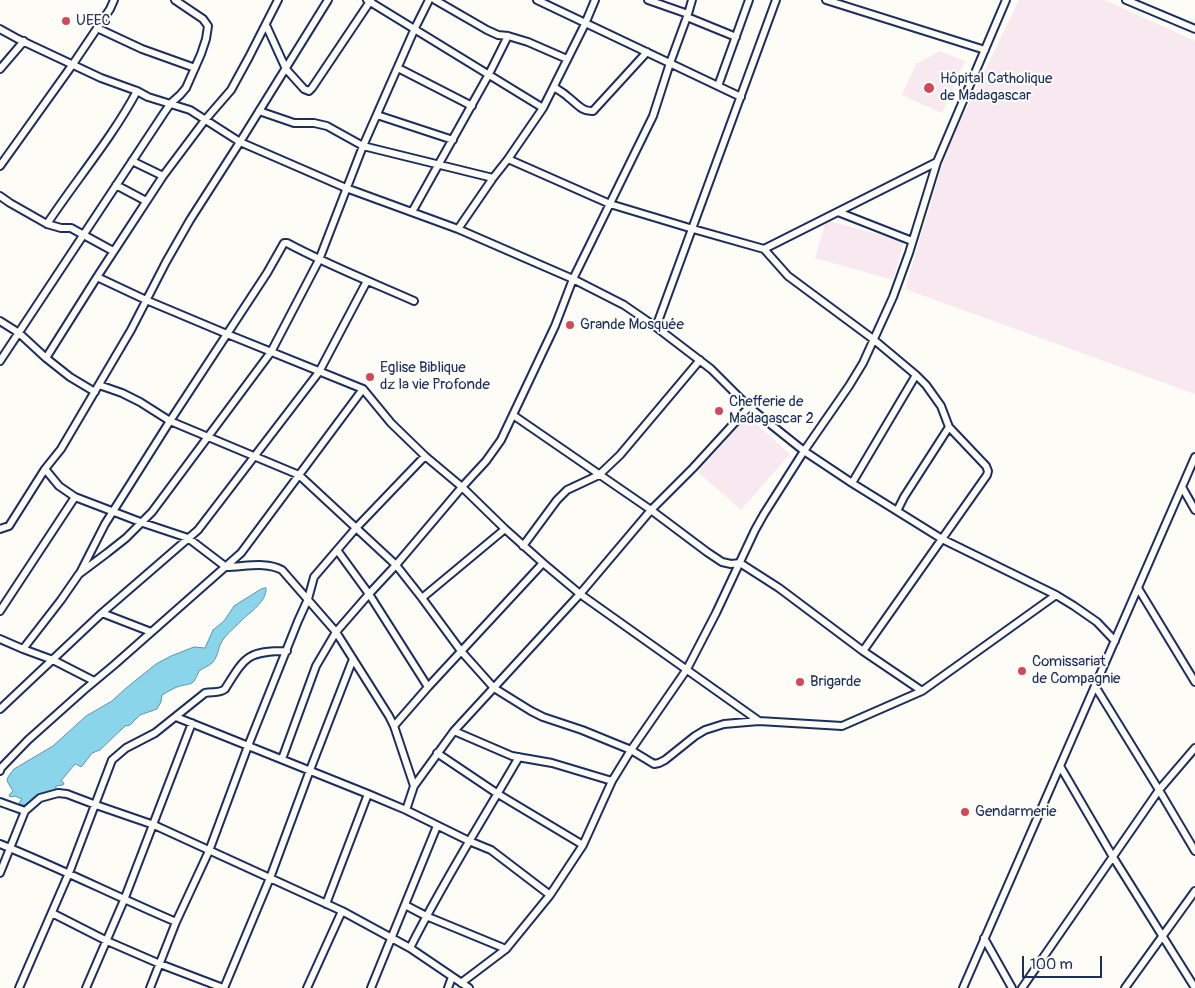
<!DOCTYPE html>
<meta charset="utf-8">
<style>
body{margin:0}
#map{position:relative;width:1195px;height:988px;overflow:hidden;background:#fdfcf7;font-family:Pangolin,sans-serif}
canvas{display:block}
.scale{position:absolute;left:1022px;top:956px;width:80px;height:22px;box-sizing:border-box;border:2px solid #1b2f5e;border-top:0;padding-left:6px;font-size:15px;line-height:18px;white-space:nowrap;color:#1b2f5e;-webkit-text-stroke:4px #fdfcf7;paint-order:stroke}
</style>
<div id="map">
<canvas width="1195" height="988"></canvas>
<div class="scale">100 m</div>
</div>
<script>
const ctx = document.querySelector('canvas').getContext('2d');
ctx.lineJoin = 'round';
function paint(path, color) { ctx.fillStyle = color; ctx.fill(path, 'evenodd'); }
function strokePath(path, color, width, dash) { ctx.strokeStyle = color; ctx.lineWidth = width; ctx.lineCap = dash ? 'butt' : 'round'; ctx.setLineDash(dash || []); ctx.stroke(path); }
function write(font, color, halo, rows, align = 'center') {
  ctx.font = font + ' Pangolin,sans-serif'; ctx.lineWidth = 4; ctx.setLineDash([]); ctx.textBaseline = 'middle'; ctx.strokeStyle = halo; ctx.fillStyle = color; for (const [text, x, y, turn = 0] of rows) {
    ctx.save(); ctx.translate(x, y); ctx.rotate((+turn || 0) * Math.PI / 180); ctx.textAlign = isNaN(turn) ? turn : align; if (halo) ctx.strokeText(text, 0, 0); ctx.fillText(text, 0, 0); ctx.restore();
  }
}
const built = new Path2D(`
 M1019 0H1105L1195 41V394L905 289 947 149Z
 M940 51 965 61 942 113 902 95 916 64Z
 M826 220 904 241 893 280 815 258Z
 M747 416 790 454 741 510 698 472Z`);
const water = new Path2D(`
 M266 588C267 602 250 612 241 621 234 628 224 636 220 645 218 651 217 658 212 663 209 666 203 668 199 671 192 688 192 682 177 687 172 689 167 692 162 695L161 702 157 709 140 715 130 725 125 726 100 750 92 753 83 765 81 767 76 764 74 765 61 781 64 783 63 785 56 786V790L44 800 33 799 25 805H21L19 803 22 799 15 796 10 797 9 795 13 791 7 781 8 777 14 769 53 746 86 716 112 701 125 689 156 664 171 656 194 647 205 648 213 630 224 621 234 606 261 589Z`);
const minor = new Path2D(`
 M367 0 543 108
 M435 0 487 30 498 35 508 36 528 42 567 59
 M537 0 741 97
 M648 0 688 14
 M826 0 985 50
 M1126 0 1195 29
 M687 17 736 37
 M266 25 286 69 304 89 309 91 312 88 371 0
 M97 28 142 49 195 68
 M0 29 18 39 101 78 137 91 148 97 190 110 240 142 346 188 458 229 573 279 624 305 656 327 711 369 749 407 804 451 852 483 942 539 1056 595 1074 606 1097 622 1115 641
 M398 68 472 106
 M0 69 24 41
 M718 86 749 0
 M554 87C558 90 564 93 568 97 576 103 582 112 593 111L647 52
 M259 111 294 123H314L327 126 363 146 493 178
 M377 115 453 140
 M508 159 610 204 693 229 764 249 937 162
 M132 161 163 176
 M0 166 73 64 110 9 114 0
 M116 185 146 201
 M0 196 10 203 47 224 61 228H71L113 251
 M412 212 489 74 508 36
 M838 212 912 241
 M47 224C76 180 112 138 137 91
 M458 229 493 178 508 159 543 108 585 24 595 0
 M764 249 788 276 873 339 916 375 926 385 941 406 949 427 986 466 988 471 987 475 863 651
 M97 277 146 300 227 334 363 389 391 423 425 456 462 487 505 529 543 563 580 594 759 721
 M0 321 19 333 46 358
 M656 327 776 0
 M0 361 164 113 171 103 180 95 186 88 201 54 206 39 208 26 203 19 175 0
 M99 385 122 393 140 402 170 421 299 475 396 565 422 598 461 651 494 688 531 711 543 717 582 730 631 750 654 764 659 763 665 760 695 736 705 730 724 724 759 721 842 726 922 691 863 651 779 588 740 563 731 564 722 562 707 552 651 510 513 415
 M95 392 70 377 46 358 97 277 163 176 205 120 231 90 249 57 278 0
 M45 469 59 486 75 497 143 523 188 538 226 567C244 567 266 561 282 570L336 632 389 716 394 726 414 786
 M852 483 916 375
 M1182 487 1195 510
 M897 511 904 497 949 427
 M0 529 9 526 45 469 61 449 131 330 166 262 190 220 240 142 328 0
 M523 546 557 500 567 490 599 475 620 455 700 360
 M337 550 369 594 428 687
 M81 571 105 524 170 421 267 273 284 243H287C328 265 371 282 414 301
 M1138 588 1195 682
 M422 598 505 529
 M0 611 75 497
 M102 613 151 632
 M0 639 23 649
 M94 681 53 660 23 649 61 600 79 574 107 553 126 538 152 512 271 352 319 260 363 146 415 28 429 0
 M1095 686 1159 790 1195 851
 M922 691 1056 595
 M0 709 102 613 198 530 319 372 367 281
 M176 717 368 794 406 810 469 841 491 850 550 895 506 949 461 983
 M394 726 428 687 543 563
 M454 731 512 756 552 763 612 781
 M437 753 498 794 583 845 550 895
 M282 759 316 666 336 632 369 594 396 565 462 487 486 461 501 440 555 326 573 279 653 116 670 63 688 14 692 0
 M1060 766 1113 857 1195 988
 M0 771 1 768 28 740 84 690 114 665 241 553 363 389
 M0 802 25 811
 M406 810 414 786 454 731 580 594 651 510 693 468 749 407
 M0 844C60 868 117 897 176 922
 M583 845 612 781 631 750 687 669 716 613 755 530 764 514 804 451 849 386 863 363 893 297 909 253 937 162 1006 0
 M0 873 25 811 40 798 58 793 67 794 96 805 154 825 342 911 410 948 469 988
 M326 904 368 794
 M405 905 426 916 506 949
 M52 913 107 941 160 964 223 988
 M984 938 1012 988
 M410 948C443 882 482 821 519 757
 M19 988 69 873 112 760 126 748 155 733 205 693C212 691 219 694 225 689 245 657 247 651 287 651
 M86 988 124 900 192 723
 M150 988 176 922 209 851 248 746 298 621 308 599 314 577 356 528 425 456
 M224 988 270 878 310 770 353 659
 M307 988 342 911
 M371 988 437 826
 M448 988 452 977
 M963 988 1195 457
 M1022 988 1159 790 1195 748
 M1125 988 1195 891`);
const markers = [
 [66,21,5,"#d1495b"],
 [929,88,6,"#d1495b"],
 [570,325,5,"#d1495b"],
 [370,377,5,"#d1495b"],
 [719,411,5,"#d1495b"],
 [1022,671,5,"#d1495b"],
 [800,682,5,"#d1495b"],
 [965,812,5,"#d1495b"]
];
const poiNames = [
 ["UEEC",76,21],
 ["Hôpital Catholique",940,79],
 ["de Madagascar",940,96],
 ["Grande Mosquée",580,325],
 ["Eglise Biblique",380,368],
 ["dz la vie Profonde",380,385],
 ["Chefferie de",729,402],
 ["Madagascar 2",729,419],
 ["Comissariat",1032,662],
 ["de Compagnie",1032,679],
 ["Brigarde",810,682],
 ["Gendarmerie",975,812]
];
paint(built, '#f8e9f0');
paint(water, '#8ad5ea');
strokePath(water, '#5e93b2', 1);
strokePath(minor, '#1b2f5e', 10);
strokePath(minor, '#fdfcf7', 6);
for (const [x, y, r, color] of markers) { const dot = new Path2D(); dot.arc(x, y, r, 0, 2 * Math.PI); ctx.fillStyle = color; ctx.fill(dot); strokePath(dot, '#fdfcf7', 2); }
write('15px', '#1b2f5e', '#fdfcf7', poiNames, 'left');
</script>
